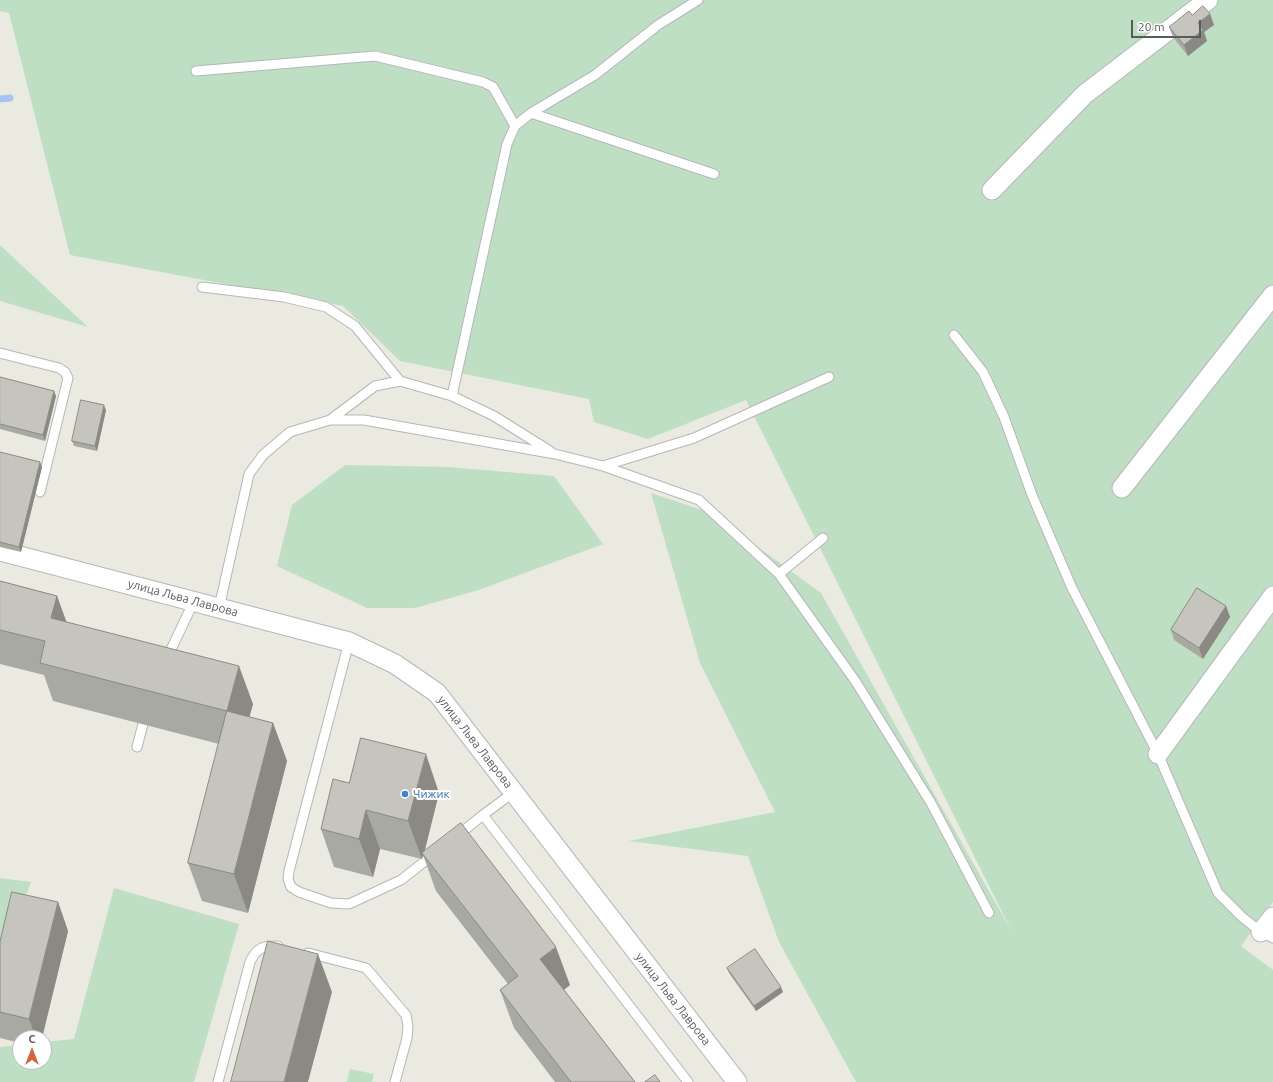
<!DOCTYPE html>
<meta charset="utf-8">
<style>
body{margin:0}
#map{position:relative;width:1273px;height:1082px;overflow:hidden;background:#eaeae0;font-family:Ubuntu,sans-serif}
canvas{display:block}
.north{position:absolute;left:12px;top:1030px;width:40px;height:40px;box-sizing:border-box;background:#fff;border:1px solid #bdbdbf;border-radius:50%;rotate:0deg;font-size:11px;font-weight:700;line-height:16px;text-align:center;color:#595a5f}
.north::after{content:'';display:block;margin:auto;width:14px;height:18px;background:#d4643c;clip-path:polygon(50% 0,100% 100%,50% 72%,0 100%)}
.scale{position:absolute;left:1131px;top:20px;width:70px;height:18px;box-sizing:border-box;border:2px solid #595a5f;border-top:0;padding-left:5px;font-size:12px;line-height:14px;white-space:nowrap;color:#595a5f;-webkit-text-stroke:3px #fff;paint-order:stroke}
</style>
<div id="map">
<canvas width="1273" height="1082"></canvas>
<div class="north">С</div>
<div class="scale">20 m</div>
</div>
<script>
const ctx = document.querySelector('canvas').getContext('2d');
ctx.lineJoin = 'round';
function paint(path, color) { ctx.fillStyle = color; ctx.fill(path, 'evenodd'); }
function strokePath(path, color, width, dash) { ctx.strokeStyle = color; ctx.lineWidth = width; ctx.lineCap = dash ? 'butt' : 'round'; ctx.setLineDash(dash || []); ctx.stroke(path); }
function write(font, color, halo, rows, align = 'center') {
  ctx.font = font + ' Ubuntu,sans-serif'; ctx.lineWidth = 4; ctx.setLineDash([]); ctx.textBaseline = 'middle'; ctx.strokeStyle = halo; ctx.fillStyle = color; for (const [text, x, y, turn = 0] of rows) {
    ctx.save(); ctx.translate(x, y); ctx.rotate((+turn || 0) * Math.PI / 180); ctx.textAlign = isNaN(turn) ? turn : align; if (halo) ctx.strokeText(text, 0, 0); ctx.fillText(text, 0, 0); ctx.restore();
  }
}
const green = new Path2D(`
 M0 0H1273V902L1241 946 1273 970V1082H856L779 942 748 856 629 841 775 812 700 663 651 493 711 513 821 593 1012 932 746 400 648 439 594 422 589 399 400 361 343 306 70 255 9 13 0 11Z
 M0 245 88 327 0 301Z
 M345 465 448 467 554 476 603 544 479 590 415 608H367L277 566 292 505Z
 M0 878 31 882 0 964Z
 M114 888 239 924 194 1082H0V1047L20 1045V1062H44V1042L74 1039Z
 M350 1069 374 1074 372 1082H347Z`);
const stream = new Path2D(`
 M0 99 10 98`);
const service = new Path2D(`
 M196 71 375 56 483 82 493 87 515 126
 M531 113 714 174
 M202 287 284 297 326 307 355 326 400 381 452 396 494 416 550 451
 M954 335 983 372 1004 417 1032 495 1072 588 1158 754 1218 893 1242 917 1261 932 1273 938
 M0 353 59 368 65 372 68 378 40 492
 M452 396 507 144 515 126 531 113 595 75 658 25 698 0
 M330 420 375 386 400 381
 M603 466 694 438 829 377
 M779 574 823 538
 M219 608 249 474 263 455 290 432 330 420H364L555 454 603 466 699 500 779 574 856 682 931 803 989 913
 M349 642 289 871 288 879 291 887 299 892 331 903 349 904 401 880 434 854
 M167 658 194 601
 M137 747 143 724
 M514 792 483 815 688 1082
 M457 836 483 815
 M308 953 366 968 406 1015 408 1026 407 1038 395 1082
 M218 1082 250 962C257 947 263 946 278 946`);
const minor = new Path2D(`
 M992 190 1085 94 1208 0
 M1122 488 1273 295
 M0 551 349 642 395 664 437 693 737 1082
 M1158 754 1273 596
 M1261 932 1273 917`);
const wall = new Path2D(`
 M1210 14 1214 25 1204 32 1207 41 1188 56 1173 37 1169 27 1192 15Z
 M0 377 56 396 45 441 0 429Z
 M106 410 97 451 74 446 72 441Z
 M0 452 42 467 21 552 0 547Z
 M0 581 57 596 66 622 253 704 249 717 273 723 287 761 248 913 202 901 188 863 219 744 53 701 44 675 0 664Z
 M1226 606 1230 617 1203 659 1174 640 1171 630Z
 M349 783 439 793 424 851 570 985 564 990 635 1082H555L514 1028 500 990 508 984 436 891 423 855 422 859 380 849 373 877 334 867 321 829Z
 M58 902 68 931 42 1038H20V1043L0 1038V942Z
 M727 968 783 992 756 1011 729 973Z`);
const shadedWall = new Path2D(`
 M1210 14 1214 25 1204 32 1207 41 1188 56 1184 45 1198 23Z
 M54 391 56 396 45 441 43 435Z
 M104 405 106 410 97 451 95 446Z
 M40 462 42 467 21 552 19 547Z
 M57 596 71 634 51 618Z
 M1226 606 1230 617 1203 659 1199 648Z
 M239 666 253 704 241 749 227 711Z
 M273 723 287 761 248 913 234 874Z
 M426 754 439 793 424 854 422 853 423 855 422 859 408 821Z
 M366 810 380 849 373 877 359 839Z
 M58 902 68 931 42 1038H36L29 1019Z
 M556 947 570 985 554 997 540 959Z
 M318 954 332 992 308 1082H284Z
 M781 987 783 992 756 1011 754 1006Z`);
const building = new Path2D(`
 M1203 6 1210 14 1198 23 1203 30 1184 45 1169 27 1189 11 1192 15Z
 M0 377 54 391 43 435 0 424Z
 M81 400 104 405 95 446 72 441Z
 M0 452 40 462 19 547 0 542Z
 M0 581 57 596 51 618 239 666 227 711 40 663 45 641 0 630Z
 M1197 588 1226 606 1199 648 1171 630Z
 M227 711 273 723 234 874 188 863Z
 M361 738 426 754 408 821 366 810 359 839 321 829 333 779 349 783Z
 M461 823 556 947 540 959 635 1082H571L500 990 518 976 422 853Z
 M12 892 58 902 29 1019 0 1012V942Z
 M268 941 318 954 284 1082H231Z
 M755 949 781 987 754 1006 727 968Z
 M655 1075 660 1082H645Z`);
const markers = [
 [405,794,4,"#3f7fe0"]
];
const streetNames = [
 ["улица Льва Лаврова",183,598,15],
 ["улица Льва Лаврова",475,742,52],
 ["улица Льва Лаврова",673,999,52]
];
const shopNames = [
 ["Чижик",413,794]
];
paint(green, '#bfdfc5');
strokePath(stream, '#a6c3f4', 7);
strokePath(service, '#b6b6bb', 11);
strokePath(minor, '#b6b6bb', 21);
strokePath(service, '#fff', 9);
strokePath(minor, '#fff', 19);
paint(wall, '#a9a9a3');
paint(shadedWall, '#8a8984');
paint(building, '#c5c4bd');
strokePath(building, '#8a8984', 1);
for (const [x, y, r, color] of markers) { const dot = new Path2D(); dot.arc(x, y, r, 0, 2 * Math.PI); ctx.fillStyle = color; ctx.fill(dot); strokePath(dot, '#fff', 1.5); }
write('12px', '#595a5f', '#fff', streetNames);
write('12px', '#366cbe', '#fff', shopNames, 'left');
</script>
